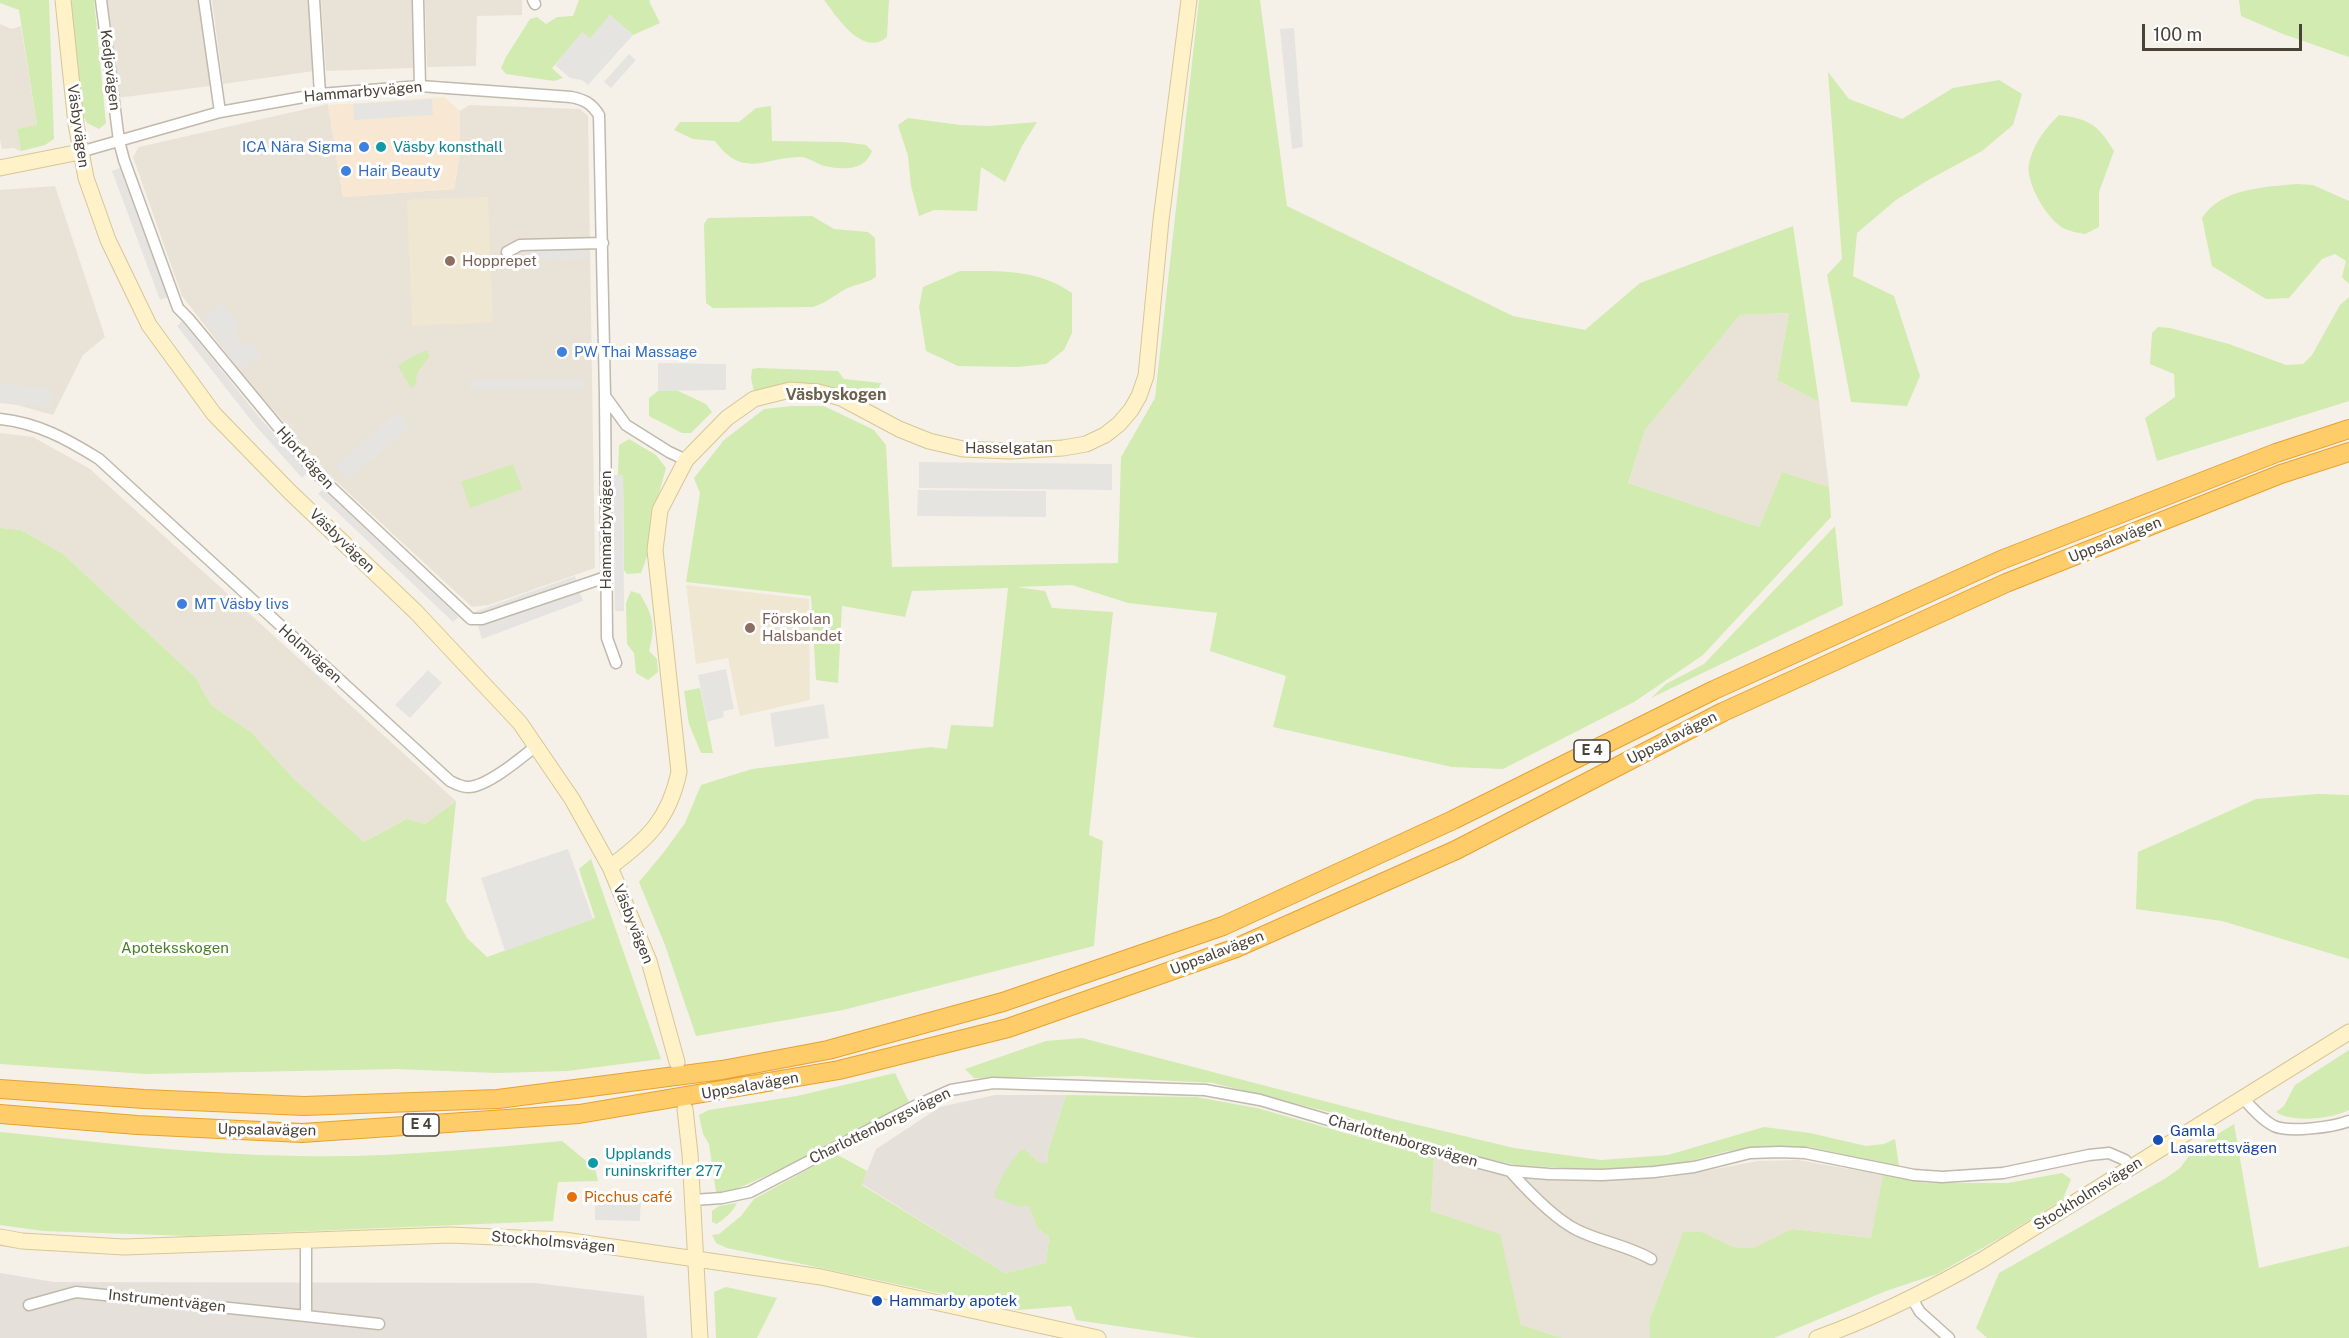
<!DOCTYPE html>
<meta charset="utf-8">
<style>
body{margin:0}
#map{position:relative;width:2349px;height:1338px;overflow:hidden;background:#f5f1e9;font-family:"Public Sans",sans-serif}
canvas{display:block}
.scale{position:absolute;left:2142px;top:24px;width:160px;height:27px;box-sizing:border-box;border:3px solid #494237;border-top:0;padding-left:8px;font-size:18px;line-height:21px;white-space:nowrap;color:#494237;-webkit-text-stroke:4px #fff;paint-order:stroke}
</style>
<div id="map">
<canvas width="2349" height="1338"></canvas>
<div class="scale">100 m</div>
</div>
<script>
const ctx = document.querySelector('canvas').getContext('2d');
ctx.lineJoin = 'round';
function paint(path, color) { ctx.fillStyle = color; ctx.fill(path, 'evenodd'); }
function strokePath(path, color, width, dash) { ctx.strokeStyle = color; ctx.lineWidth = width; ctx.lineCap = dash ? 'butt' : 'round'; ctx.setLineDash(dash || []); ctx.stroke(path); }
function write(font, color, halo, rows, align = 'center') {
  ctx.font = font + ' "Public Sans",sans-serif'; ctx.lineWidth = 6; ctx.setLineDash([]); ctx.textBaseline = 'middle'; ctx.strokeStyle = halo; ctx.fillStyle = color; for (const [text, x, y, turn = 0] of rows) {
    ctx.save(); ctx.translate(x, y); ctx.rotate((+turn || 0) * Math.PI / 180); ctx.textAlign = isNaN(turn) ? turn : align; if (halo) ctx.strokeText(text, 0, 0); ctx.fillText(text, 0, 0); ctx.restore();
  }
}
const residential = new Path2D(`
 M105 0H199L210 86 117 98Z
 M212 0H309L314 71 223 84Z
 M321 0H412L414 68 326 71Z
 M425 0H522V15L477 16 476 66 427 67Z
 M0 24 12 29 21 26 37 126 17 129 21 151 13 148 2 149 0 140Z
 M328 104 343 197 454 189 460 153V111L469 105 580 109 588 116 595 568 489 605 472 607 327 473 244 376 182 296 133 157 139 147Z
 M55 186 105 337 83 355 53 415 17 405 0 403V190Z
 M1789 313 1777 380 1819 402 1829 487 1782 472 1759 527 1628 483 1645 430 1740 315Z
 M0 433 33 437 90 469 456 801 425 824 405 819 364 842 293 778 251 732 211 705 195 677 63 554 21 530 0 528Z
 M1434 1158 1509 1176 1559 1181 1666 1178 1758 1161 1798 1160 1883 1175 1872 1238 1792 1229 1753 1248 1733 1247 1702 1232H1683L1649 1321 1650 1338H1563L1521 1325 1499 1234 1431 1211Z`);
const commercial = new Path2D(`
 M444 97 460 111V153L454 189 343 197 328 105Z`);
const industrial = new Path2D(`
 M995 1095H1066L1048 1151 1047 1165 1039 1162 1023 1148 1016 1206H1029L1037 1228 1049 1237 1046 1263 1005 1273 862 1184 876 1149 940 1107Z
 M0 1273 54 1282 535 1283 644 1296 647 1338H0Z`);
const education = new Path2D(`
 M488 197 493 322 412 326 407 200Z
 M686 585 809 599 810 700 740 716 728 658 696 664Z`);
const green = new Path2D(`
 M0 0H49L54 139 45 145 21 151 17 129 37 125 19 10 0 3Z
 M71 0H94L106 123 99 129 87 123 83 115Z
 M579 0H651L649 1 660 23 633 35 610 15 590 39 582 33 552 68 563 78 554 81 506 74 501 68 506 57 530 19 537 17 546 24 557 17 573 16Z
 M824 0H889L887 37C863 58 837 17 824 0Z
 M1199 0H1260L1287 206 1513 316 1585 330 1640 283 1793 226 1819 402 1777 380 1789 313 1740 315 1645 430 1628 483 1759 527 1782 472 1829 487 1831 517 1703 655 1634 702 1503 769 1452 767 1273 727 1286 676 1210 651 1217 613 1128 603 1072 585 1016 587 1045 591 1052 608 1113 612 1089 835 1103 841 1094 946 843 1010 696 1036 665 945 639 882 664 852 685 823 701 785 752 769 931 747 947 749 951 725 993 727 1008 588 912 591 905 617 842 606 838 683 816 680 811 596 686 582 700 493 694 478 724 440 764 409 791 406H824L874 430 886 445 892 567 1118 563 1121 457 1155 398Z
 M2239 0H2349V57L2283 34 2241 16Z
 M1828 72 1849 99 1902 119 1953 88 1999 80 2022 94 2013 125 1982 151 1930 179 1896 200 1857 233 1853 276 1894 296 1920 376 1907 406 1851 402 1827 275 1842 259Z
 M771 106 772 141 843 142 866 145 872 151C865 171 843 170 825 166 816 164 808 156 799 157 763 158 743 179 715 141L693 139 674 130 680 122H739L756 108Z
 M2059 115C2090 119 2098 125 2114 151L2099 192V227L2085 234C2078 233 2069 231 2063 228 2046 218 2025 182 2029 163 2034 143 2045 129 2059 115Z
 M908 118 960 125 988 126 1037 122 1022 146 1005 182 981 167 977 211 934 210 919 216 911 186 908 156 898 125Z
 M2297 184 2313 185 2349 201V284L2342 277 2346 261 2335 254 2322 259 2289 298 2266 299 2212 266 2202 218C2221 188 2265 187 2297 184Z
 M812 216 834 229 868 232 875 238 876 277C866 284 854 284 844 290 833 296 826 303 813 307L713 308 706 303 704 224 708 218Z
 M960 271C1000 271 1038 269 1072 293V333L1064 350 1046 364 1017 367 958 366 926 351 919 307 923 287Z
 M2349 297V401L2157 461 2145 418 2175 397 2174 374 2150 364 2152 333 2158 327 2170 328 2229 344 2286 365 2303 364 2312 355 2340 305Z
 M428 350 429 357 417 373 416 384 411 388 398 366 411 357Z
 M758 368 838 371 844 379 881 383 879 388 860 397C826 382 790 381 754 392L751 378 752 369Z
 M676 390 706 404 712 412 691 433H682L649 416V398L658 391Z
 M629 439 656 455 666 468 653 515 649 551 641 573 627 574 624 570 623 475H618L619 445Z
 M513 464 522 489 470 508 461 482Z
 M1835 526 1843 605 1651 698 1666 684 1704 664Z
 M0 528 21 530 63 554 195 677 211 705 251 732 293 778 364 842 406 819 425 824 456 801 446 901 467 938 487 957 595 918 579 869 591 859 661 1059 567 1071 496 1073 397 1069 146 1074 0 1064Z
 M631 591 640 594C653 616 656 626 649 651L657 659 658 672 648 680 636 673 634 653 627 644 626 603Z
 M700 688 713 753H701L689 724 684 691Z
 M2318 794 2349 795V959L2222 921 2136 909 2138 852 2256 799Z
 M1082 1038 1393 1119 1514 1148 1601 1160 1668 1155 1764 1127 1810 1133 1866 1146 1884 1144 1895 1139 1899 1166 1809 1147H1774L1728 1151 1679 1164 1641 1168 1600 1170 1516 1165 1465 1154 1345 1116 1213 1083 1080 1076 974 1078 965 1069 1046 1041Z
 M2349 1050V1110C2332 1119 2292 1123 2276 1112L2284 1106 2295 1085Z
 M895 1073 909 1102 795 1163 734 1190 724 1193 716 1192 709 1144 703 1134 699 1115 709 1110 797 1096Z
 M1066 1095 1196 1097 1257 1108 1434 1158 1431 1211 1500 1234 1521 1325 1563 1338H1198L1076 1320 1071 1306 1018 1310 727 1248 716 1243 712 1235 719 1234 741 1216 754 1199 836 1154 867 1171 862 1185 1005 1273 1046 1263 1049 1237 1037 1228 1029 1206H1016L994 1197C1000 1178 1009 1162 1023 1148L1039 1162 1047 1164 1048 1151Z
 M2234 1124 2259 1268 2349 1246V1338H1987L1976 1328 1999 1273 2166 1178 2180 1168 2195 1148Z
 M0 1132C99 1142 199 1155 299 1156 387 1158 475 1149 562 1141L595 1168 598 1181 558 1182 553 1221 190 1236 43 1231 0 1225Z
 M2062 1173 2071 1179 2063 1199 2002 1237 1937 1274 1886 1291 1774 1338H1650L1649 1321 1683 1232H1702L1733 1247 1753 1248 1792 1229 1871 1238 1883 1175 1926 1183H2008Z
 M737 1203C733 1212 725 1218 717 1224L712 1222V1211L719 1206Z
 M726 1287 777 1298 757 1338H716L714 1292Z`);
const parking = new Path2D(`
 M610 15 633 35 588 85 582 80 570 78 555 65 582 32 590 38Z
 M1294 28 1303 147 1292 149 1280 29Z
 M629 54 636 60 611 88 604 82Z
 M432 99 433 115 354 120 353 104Z
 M120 168 168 297 160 300 112 171Z
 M589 248V258L526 259V250Z
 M222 303 240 326 233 332 244 347 252 342 261 355 241 371 203 318Z
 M182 321 260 418 308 472 302 478 254 424 177 326Z
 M658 363 726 364V390L658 391Z
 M585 379V389L469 390V380Z
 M0 383 52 389 50 407 0 401Z
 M397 412 410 427 348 480 336 465Z
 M919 462 1112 464V490L919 488Z
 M613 475H623L624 611H615Z
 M324 488 459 617 453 622 318 494Z
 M918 490 1046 491V517L917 516Z
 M575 576 583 601 482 639 474 612Z
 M726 669 734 709 723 711 724 717 707 722 698 675Z
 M428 670 442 683 410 718 395 705Z
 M824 704 829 738 775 747 770 713Z
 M568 849 593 919 505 951 481 878Z
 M641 1195 640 1221 595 1220V1206Z`);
const street = new Path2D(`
 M101 0 119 141 124 160 178 308 188 318 317 474 471 619H482L606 577
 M204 0 220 112
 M314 0 320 94
 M418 0 420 86
 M533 0 535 4
 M80 152 220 112 320 94 420 86 571 97C585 100 591 103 599 115L605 396 626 425 669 452 686 460
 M507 252 520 245 603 243
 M605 396 607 638 616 663
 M0 419C38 423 67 439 99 459L450 781C456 784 461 787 468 787 487 787 521 758 536 746
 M2242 1097C2251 1107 2262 1120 2274 1126 2289 1133 2334 1127 2349 1121
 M1510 1171C1527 1190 1553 1218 1577 1230 1601 1242 1627 1245 1651 1259
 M693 1200 722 1198 750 1192 915 1106 951 1090 993 1083 1205 1090 1260 1100 1438 1152 1510 1171 1549 1174 1602 1175 1654 1172 1694 1167 1750 1153 1780 1152 1805 1153 1914 1175 1942 1177 2003 1173 2089 1155 2109 1153 2125 1160 2131 1167
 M1911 1297 1920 1312 1949 1338
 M29 1305 76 1292 306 1316V1241
 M306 1316 379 1324`);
const secondary = new Path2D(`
 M63 0 76 124 86 178 108 240 149 325 214 414 290 492 416 612 520 723 572 799 610 867 649 961 677 1062
 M0 168 80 152
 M610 867C648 839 669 819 679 772L655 550 660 510 686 460 727 418 754 399 790 390 818 392 841 398 899 429 929 441 963 449 1010 451 1063 448 1086 444 1105 435 1119 424 1131 410 1139 396 1146 376 1161 220 1189 0
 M685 1109 690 1154 700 1338
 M0 1237 22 1241 124 1247 450 1235 564 1240 821 1277 1098 1338
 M1817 1338C1874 1318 1929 1290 1982 1260L2349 1032`);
const highway = new Path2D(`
 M0 1089 144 1099 304 1106 498 1099 722 1070 828 1050 1003 1002 1223 926 1453 820 1714 690 2001 560 2276 453 2349 429
 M0 1114 137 1125 302 1133 579 1114 839 1070 1008 1028 1236 948 1456 850 1723 712 2006 583 2281 474 2349 452`);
const markers = [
 [364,147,6,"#3f7fe0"],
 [381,147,6,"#0f9aa8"],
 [346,171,6,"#3f7fe0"],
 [450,261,6,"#8d6e63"],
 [562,352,6,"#3f7fe0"],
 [182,604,6,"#3f7fe0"],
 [750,628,6,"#8d6e63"],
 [2158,1140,6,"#1a4fb4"],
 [593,1163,6,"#0f9aa8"],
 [572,1197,6,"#e8710a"],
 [877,1301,6,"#1a4fb4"]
];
const shields = [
 [1592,751,36],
 [421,1125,36]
];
const shieldNames = [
 ["E 4",1592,751],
 ["E 4",421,1125]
];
const streetNames = [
 ["Kedjevägen",110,70,83],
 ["Hammarbyvägen",363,92,-5],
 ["Väsbyvägen",78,126,82],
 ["Hasselgatan",1009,448],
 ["Hjortvägen",305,458,48],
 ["Hammarbyvägen",606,530,-90],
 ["Uppsalavägen",2115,540,-22],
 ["Väsbyvägen",342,541,44],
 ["Holmvägen",310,654,42],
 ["Uppsalavägen",1672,738,-27],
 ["Väsbyvägen",633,924,68],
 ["Uppsalavägen",1217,953,-21],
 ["Uppsalavägen",750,1086,-10],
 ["Charlottenborgsvägen",880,1126,-26],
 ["Uppsalavägen",267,1130,1],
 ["Charlottenborgsvägen",1403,1141,16],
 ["Stockholmsvägen",2088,1194,-32],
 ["Stockholmsvägen",553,1242,5],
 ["Instrumentvägen",167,1301,6]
];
const shopNames = [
 ["ICA Nära Sigma",352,147,"right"],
 ["Hair Beauty",358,171],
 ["PW Thai Massage",574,352],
 ["MT Väsby livs",194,604]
];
const cultureNames = [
 ["Väsby konsthall",393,147],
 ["Upplands",605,1154],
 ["runinskrifter 277",605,1171]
];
const educationNames = [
 ["Hopprepet",462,261],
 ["Förskolan",762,619],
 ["Halsbandet",762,636]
];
const parkNames = [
 ["Apoteksskogen",175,948]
];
const transitNames = [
 ["Gamla",2170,1131],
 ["Lasarettsvägen",2170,1148],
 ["Hammarby apotek",889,1301]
];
const foodNames = [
 ["Picchus café",584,1197]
];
const neighbourhoodNames = [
 ["Väsbyskogen",836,395]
];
paint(residential, '#e9e3d7');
paint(commercial, '#f8e8d3');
paint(industrial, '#e5e0da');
paint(education, '#efe7d2');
paint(green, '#d1ebb0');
paint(parking, '#e6e4e1');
strokePath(street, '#c1b9ab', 13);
strokePath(secondary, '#d7c697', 17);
strokePath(highway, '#e6a232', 20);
strokePath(street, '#fff', 10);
strokePath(secondary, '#fff2c9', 15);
strokePath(highway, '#ffcc6a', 18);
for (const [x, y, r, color] of markers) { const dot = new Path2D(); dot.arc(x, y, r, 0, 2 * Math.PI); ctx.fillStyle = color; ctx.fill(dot); strokePath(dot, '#fff', 2); }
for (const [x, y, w] of shields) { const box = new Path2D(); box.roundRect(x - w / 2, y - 11, w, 22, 4.5); ctx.fillStyle = '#fff'; ctx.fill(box); strokePath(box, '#494237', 1.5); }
write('bold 14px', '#494237', null, shieldNames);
write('15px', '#494237', '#fff', streetNames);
write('15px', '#366cbe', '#fff', shopNames, 'left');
write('15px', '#0d838f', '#fff', cultureNames, 'left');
write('15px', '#785e54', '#fff', educationNames, 'left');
write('15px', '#487f26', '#fff', parkNames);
write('15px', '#164399', '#fff', transitNames, 'left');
write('15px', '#c56008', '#fff', foodNames, 'left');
write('bold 16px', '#6d604d', '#fff', neighbourhoodNames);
</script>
